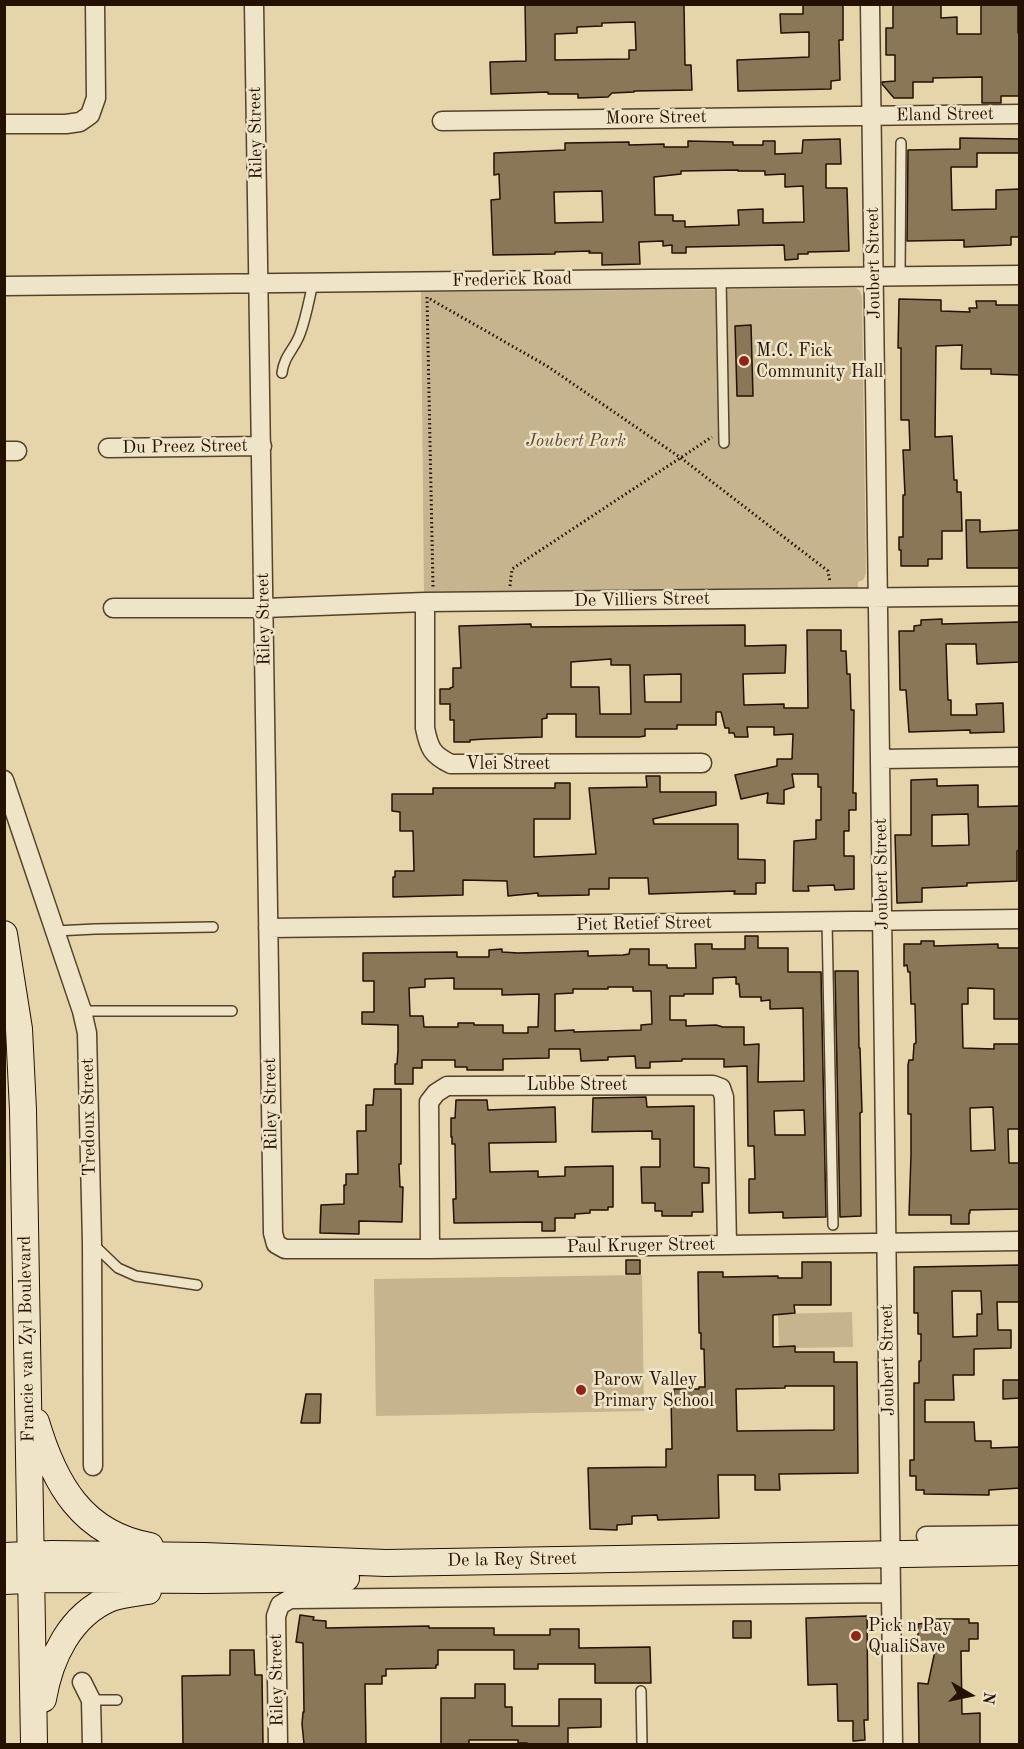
<!DOCTYPE html>
<style>
body{margin:0}
#map{position:relative;width:1024px;height:1749px;overflow:hidden;background:#e6d5aa;font-family:"Old Standard TT",serif}
canvas{display:block}
.frame{position:absolute;inset:0;border:6px solid #241100;pointer-events:none}
.north{position:absolute;left:940px;top:1665px;width:60px;height:60px;-webkit-text-stroke:4px #efe4c8;paint-order:stroke;rotate:99deg;font-size:16px;font-weight:700;line-height:24px;text-align:center;color:#241100}
.north::after{content:'';display:block;margin:auto;width:21px;height:27px;background:#241100;clip-path:polygon(50% 0,100% 100%,50% 72%,0 100%)}
</style>
<div id="map">
<canvas width="1024" height="1749"></canvas>
<div class="frame"></div>
<div class="north">N</div>
</div>
<script>
const ctx = document.querySelector('canvas').getContext('2d');
ctx.lineJoin = 'round';
function paint(path, color) { ctx.fillStyle = color; ctx.fill(path, 'evenodd'); }
function strokePath(path, color, width, dash) { ctx.strokeStyle = color; ctx.lineWidth = width; ctx.lineCap = dash ? 'butt' : 'round'; ctx.setLineDash(dash || []); ctx.stroke(path); }
function write(font, color, halo, rows, align = 'center') {
  ctx.font = font + ' "Old Standard TT",serif'; ctx.lineWidth = 5; ctx.setLineDash([]); ctx.textBaseline = 'middle'; ctx.strokeStyle = halo; ctx.fillStyle = color; for (const [text, x, y, turn = 0] of rows) {
    ctx.save(); ctx.translate(x, y); ctx.rotate((+turn || 0) * Math.PI / 180); ctx.textAlign = isNaN(turn) ? turn : align; if (halo) ctx.strokeText(text, 0, 0); ctx.fillText(text, 0, 0); ctx.restore();
  }
}
const green = new Path2D(`
 M856 288 860 291 862 297 866 574 863 580 858 582V589L424 592 421 292Z
 M642 1275 644 1411 376 1416 374 1279Z
 M852 1312 853 1347 795 1348V1346L779 1348 778 1314Z`);
const building = new Path2D(`
 M525 4H684L685 65H691L692 90 634 91V92L612 93 608 97 578 98V94H548V92L491 94 490 62 526 61ZM635 22 636 50H629V59L555 60V34L577 33V27L602 26V23Z
 M803 4H843V40H839L840 80 831 81V89L738 91 737 60 809 57V32L781 33 780 14H803Z
 M893 4H941V18L957 17V34H981V4H1018V33H1020V96H1001V103H982V77L933 78V82H913V98H894L882 84V82L895 81V55H886V28H893Z
 M960 138 1020 139V153H977V167H951L952 210 996 209V190L1020 189V237H1011V245L964 247V240L907 241 908 150 960 149Z
 M840 139 841 164H826V188H847L849 251 808 252V254H798V259L785 260 784 245 686 247V253H672V245L663 246V241L639 242 640 264 602 265V253H589L590 251 555 252V254L493 255 491 200 500 199 499 174 494 175V153L565 150V143L629 142V145L664 144V147H688V141L733 142V145H763V141H775V154L802 153 803 140ZM738 170V171H765V175L785 174V187L803 186 804 222 763 223V209L738 210 739 225 685 227V221H673V215H655L654 177 681 174V171ZM602 191 603 222 555 223 554 192Z
 M899 299 941 300V311L970 312 969 308H977L976 301H996V305H1019L1020 375 991 374V369H961L962 345 936 346 935 437 952 436 954 480H957V492H961L962 531H942V559H928V566H901V550H899V537H903V495H905L903 450H910L909 420H901V348H898Z
 M751 325 753 396H737L735 326Z
 M966 520H980V532L1020 530 1019 568H967Z
 M942 619V624L1020 622V662L977 664 976 644H946L948 700H951V715H977L976 704 1003 703 1004 732 970 733V730L909 732 906 690H900L899 631H914V626L921 625V620Z
 M531 624V627L745 625V646L786 645 785 673 743 674 744 705 784 704V708H808L807 630H841V651H846L847 674H850L851 710H854L853 793H856V810H849V831H844V856H854V889L835 890 834 885 808 886 809 891H793L794 841 816 839V820H821V787H818V774H792L794 787 784 790V804L767 803 768 793 741 799 735 775 777 766V759H792L793 734 774 735V727H747L748 737H735L734 733H729V728H725L721 712H716V725H677V729H645V736L639 737H576V714H547V718L542 719V737L485 739 470 740V742H454V720H450V704H440V689H450V688L453 687V668H461L459 626ZM611 659V665H630L631 714H600L599 687H571V662ZM681 674V702H645L644 675Z
 M646 776H660V792H716V805L653 819 654 824H738V859L765 860V883H756V894H734L735 891 649 894 648 878H609V889H589V895L538 896V893L508 896 507 881 463 880V895L393 897V877H395V871H414L413 831H400V812L392 811V794H433V788H555V783H570V819H534V857L596 854 589 788 647 787Z
 M937 779V786L978 785V807L1020 806V849L1017 851V881L967 883V886L922 888V902L897 903 895 835H911V780ZM968 814 969 845 932 846V815Z
 M745 936H758V948H788V972H821L826 1217 783 1218V1212L749 1213V1179H755L754 1146H748L747 1066 724 1067V1059H682V1061L650 1062V1068H636L635 1056 608 1057V1060L581 1061 580 1049H549V1058L503 1059V1070H467V1067H455V1060H422V1068H413V1084H395V1064H397L398 1050V1025L362 1024V1012H374V981H363V953L457 952V957H489V950L502 949V952L518 953 588 951V956L623 955 629 954 630 949H649V965H667V968H696L695 944H712V949H745ZM736 977V984H739L740 997H761V1001L770 1000V1009L803 1008 804 1081 758 1082 759 1044 744 1045V1027H723L716 1025 686 1026V1020H670V996H684V994H713V978ZM454 978V989H502V995L539 994 538 1027H528V1033H503V1025H474V1023H458V1027H424L423 1016H410L409 988 425 987V979ZM608 987H633V991H651L652 1024 641 1025V1030L574 1032V1030L555 1031V994L573 993V989H608ZM804 1110 805 1135H775L774 1111Z
 M921 941H934V946L998 944V948H1020V1019H994V989L968 988V1004H962L963 1048 994 1049V1044H1020L1019 1129H1008L1009 1163H1019L1020 1164V1209L970 1210V1213H969V1224H951V1215H909L911 1155V1114H908V1065L909 1060H913L914 1044 916 1043 915 1004H911L910 972H908L907 965 904 966V944H921ZM993 1107 995 1150 971 1151 970 1108Z
 M835 971H858L859 1048H860L862 1112 860 1113 861 1216 840 1217Z
 M374 1089H401V1164H399L400 1187H403L402 1222 359 1221V1234L320 1233 321 1205 344 1204V1185H346V1174H358L357 1131H366V1105H373Z
 M646 1097 647 1107 694 1106V1167L709 1168V1183H702L703 1212H692V1216H662V1211H655V1203H642L641 1167H660V1139H652V1131L592 1132 593 1098Z
 M456 1100H487L488 1110 555 1107 556 1142 489 1143 490 1172 538 1171V1177L565 1176V1167L613 1166V1207H608V1210H590V1213L575 1214V1218H555V1231H542V1222L454 1223 453 1199H456L455 1144H452V1137H451V1118H455Z
 M626 1260H640V1274H626Z
 M802 1262H831V1305H794L795 1313 773 1315V1347L795 1346V1352H834V1362H857L858 1473 779 1474 780 1490H755V1475H718L719 1518 658 1520 657 1515 632 1516V1524L617 1525V1530L590 1529 588 1468 666 1467V1449H672L671 1394H674V1389H699V1387H705L704 1349H701V1333H699L698 1272H723V1277L778 1276V1278H802ZM785 1386H834V1430L737 1431 736 1389 785 1388Z
 M1020 1265V1302H997L998 1330H1011V1348L974 1349V1375H953L954 1400H925V1422H974L975 1441H991V1448L1020 1447V1488L989 1490V1495L924 1494V1490H916V1476H910V1460H914V1383H919V1361H921V1334H918V1313H914V1267ZM952 1291H981L982 1314H977V1336L953 1337Z
 M1003 1380H1020V1398L1003 1399Z
 M306 1394H321L320 1423H301Z
 M300 1615 314 1617 313 1620 326 1621V1628L429 1626V1628H494V1635H550V1629H579V1648L650 1647 651 1683H595V1664H538V1669H514V1650H438V1665H436V1668L386 1669V1676H382V1684H365L366 1744H304L302 1724 303 1712H304L303 1643 296 1642Z
 M867 1616 868 1720H864L865 1740 853 1741V1721H838L837 1684 808 1685 806 1618Z
 M927 1619H969V1623H978V1639H969V1651H961L962 1714 980 1713V1744H919L918 1683 928 1684 935 1651 918 1652V1624L927 1623Z
 M733 1621H751V1638H733Z
 M230 1650H254L255 1675H262L263 1744H183L182 1676 230 1675Z
 M475 1684H505V1707H512V1726H559V1699H601V1727L568 1728V1744H527V1743H518V1740H469V1744H441V1698H475Z`);
const path = new Path2D(`
 M427 297 433 587
 M430 299 547 366 681 458 828 571 830 582
 M510 586 512 569 712 437`);
const lane = new Path2D(`
 M900 276 901 143
 M721 278 724 443
 M282 373C284 356 294 350 300 334 306 318 309 300 313 283
 M827 921 833 1225
 M56 931 95 929 213 927
 M82 1011H232
 M93 1244 118 1268 136 1276 197 1285
 M641 1691 642 1744
 M91 1700H117`);
const street = new Path2D(`
 M254 4 273 1233 276 1244 285 1249H430L1020 1241
 M870 4 893 1744
 M442 121 1020 114
 M4 124H66L80 122 90 115 96 98 95 4
 M4 286 1020 275
 M108 448 262 446
 M4 451H17
 M425 602V728C429 748 432 755 451 764L702 763
 M113 608H264L425 602 1020 596
 M881 759 1020 757
 M4 780 82 1011 87 1033 92 1243 93 1466
 M268 928 1020 919
 M430 1249 429 1102 436 1093 447 1086 713 1085 721 1088 724 1097 727 1245
 M926 1536 1020 1535
 M82 1682 91 1700 92 1744
 M278 1744 276 1616 280 1605 290 1599 891 1593`);
const secondary = new Path2D(`
 M4 934 19 1029 23 1110 34 1744
 M36 1422C54 1483 82 1534 150 1546
 M4 1556 52 1554 204 1556 386 1563 1020 1552
 M4 1581 51 1579 204 1580 346 1578
 M43 1699C50 1658 70 1615 111 1598 122 1594 135 1593 148 1591`);
const markers = [
 [744,361,6,"#8f2418"],
 [581,1390,6,"#8f2418"],
 [856,1636,6,"#8f2418"]
];
const streetNames = [
 ["Eland Street",945,115,-1],
 ["Moore Street",656,118,-1],
 ["Riley Street",256,133,-91],
 ["Joubert Street",874,263,-91],
 ["Frederick Road",512,280,-1],
 ["Du Preez Street",185,447,-1],
 ["De Villiers Street",642,600,-1],
 ["Riley Street",264,619,-91],
 ["Vlei Street",508,764],
 ["Joubert Street",882,874,-91],
 ["Piet Retief Street",644,924,-1],
 ["Lubbe Street",577,1085],
 ["Riley Street",271,1104,-91],
 ["Tredoux Street",89,1117,-91],
 ["Paul Kruger Street",641,1246,-1],
 ["Francie van Zyl Boulevard",27,1339,-91],
 ["Joubert Street",888,1360,-91],
 ["De la Rey Street",512,1560,-1],
 ["Riley Street",277,1680,-91]
];
const poiNames = [
 ["M.C. Fick",756,351],
 ["Community Hall",756,372],
 ["Parow Valley",593,1380],
 ["Primary School",593,1401],
 ["Pick n Pay",868,1626],
 ["QualiSave",868,1647]
];
const parkNames = [
 ["Joubert Park",576,441]
];
paint(green, '#c5b48d');
paint(building, '#897758');
strokePath(building, '#241100', 1.5);
strokePath(lane, '#54422a', 12);
strokePath(street, '#54422a', 21);
strokePath(secondary, '#241100', 28);
strokePath(path, '#241100', 3, [1.5, 3]);
strokePath(lane, '#efe4c8', 9);
strokePath(street, '#efe4c8', 18);
strokePath(secondary, '#efe4c8', 26);
for (const [x, y, r, color] of markers) { const dot = new Path2D(); dot.arc(x, y, r, 0, 2 * Math.PI); ctx.fillStyle = color; ctx.fill(dot); strokePath(dot, '#efe4c8', 2); }
write('18px', '#241100', '#efe4c8', streetNames);
write('18px', '#241100', '#efe4c8', poiNames, 'left');
write('italic 18px', '#5c4a31', '#efe4c8', parkNames);
</script>
